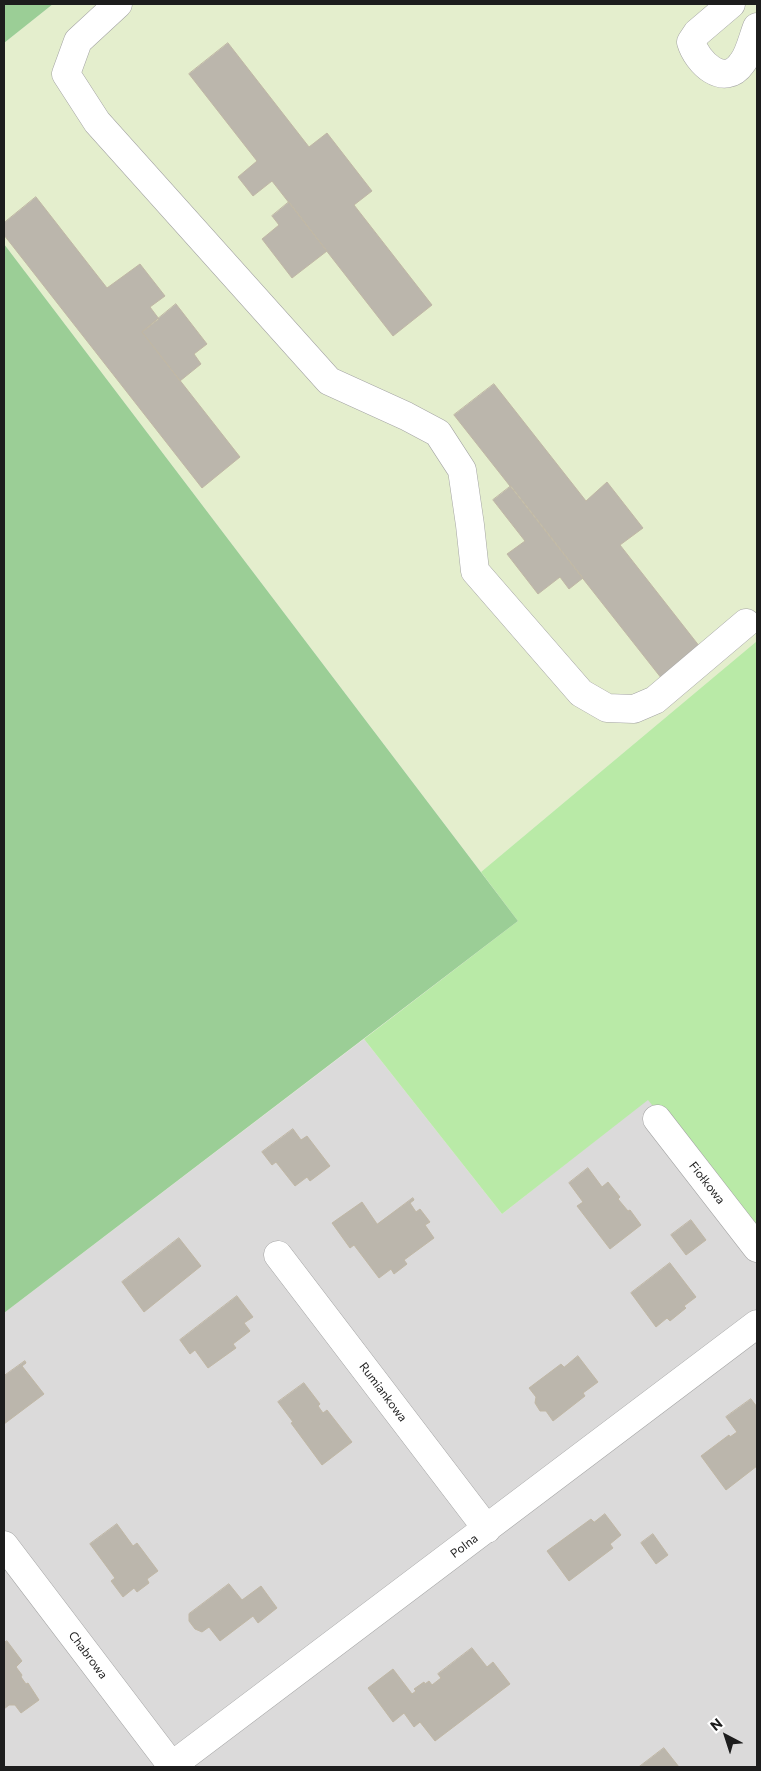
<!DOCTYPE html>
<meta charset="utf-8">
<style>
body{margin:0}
#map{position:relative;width:761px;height:1771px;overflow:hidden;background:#eeede2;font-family:Commissioner,sans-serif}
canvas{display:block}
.frame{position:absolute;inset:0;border:5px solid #1d1d1d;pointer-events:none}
.north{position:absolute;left:701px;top:1711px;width:50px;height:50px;-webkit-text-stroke:4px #fff;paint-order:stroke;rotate:320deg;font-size:14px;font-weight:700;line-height:20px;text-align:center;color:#1d1d1d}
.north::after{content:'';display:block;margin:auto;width:18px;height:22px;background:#1d1d1d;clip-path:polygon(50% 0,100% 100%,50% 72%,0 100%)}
</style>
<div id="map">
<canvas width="761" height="1771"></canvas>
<div class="frame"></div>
<div class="north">N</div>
</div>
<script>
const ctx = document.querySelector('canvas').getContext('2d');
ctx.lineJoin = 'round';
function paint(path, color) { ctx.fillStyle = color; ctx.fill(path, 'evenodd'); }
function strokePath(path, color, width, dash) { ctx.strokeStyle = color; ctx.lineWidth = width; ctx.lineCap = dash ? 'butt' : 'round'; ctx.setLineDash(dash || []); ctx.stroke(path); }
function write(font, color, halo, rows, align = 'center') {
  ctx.font = font + ' Commissioner,sans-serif'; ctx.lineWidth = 4.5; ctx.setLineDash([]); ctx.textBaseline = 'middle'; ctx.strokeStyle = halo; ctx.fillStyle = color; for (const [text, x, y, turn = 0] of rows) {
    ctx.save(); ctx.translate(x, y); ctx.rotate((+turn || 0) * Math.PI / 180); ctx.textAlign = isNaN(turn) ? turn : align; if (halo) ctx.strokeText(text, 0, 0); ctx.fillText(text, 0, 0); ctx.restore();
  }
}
const residential = new Path2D(`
 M364 1039 502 1214 648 1099 757 1236V1767H4V1313Z`);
const farmland = new Path2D(`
 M53 4H757V641L481 872 4 244V43Z`);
const grass = new Path2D(`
 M757 641V1236L648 1100 502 1214 364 1039 518 921 481 872Z`);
const forest = new Path2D(`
 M4 4H53L4 43Z
 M4 244 518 921 4 1313Z`);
const building = new Path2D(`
 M228 43 309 147 327 133 372 191 354 205 432 305 393 336 272 181 253 196 238 177 257 161 189 74Z
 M36 197 107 288 140 264 165 296 150 307 159 319 142 332 240 457 202 488 4 235V223Z
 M289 202 327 251 292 278 262 239 279 225 272 216Z
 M176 304 207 344 194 354 201 364 180 381 142 332Z
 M494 384 586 501 607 482 643 528 620 545 700 647 662 679 454 415Z
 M511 486 583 578 569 589 560 577 538 594 507 554 525 541 493 500Z
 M293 1129 301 1140 307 1136 330 1166 310 1181 307 1177 295 1186 276 1162 272 1165 262 1152Z
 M588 1168 602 1187 608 1182 620 1197 618 1199 628 1211 630 1210 641 1225 610 1249 577 1206 583 1202 569 1183Z
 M413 1198 414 1200 410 1203 416 1212 420 1209 430 1222 425 1225 434 1238 404 1260 407 1264 394 1274 391 1269 379 1278 354 1245 350 1248 332 1223 362 1202 377 1224Z
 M691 1220 706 1240 686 1255 671 1235Z
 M179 1238 201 1266 144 1312 122 1282Z
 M670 1263 696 1297 684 1306 686 1308 670 1321 667 1318 656 1327 631 1293Z
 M237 1296 253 1317 244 1323 250 1331 233 1344 236 1348 208 1368 195 1350 190 1354 180 1340Z
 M578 1356 598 1382 583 1393 585 1396 553 1421 546 1411H540L535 1403 536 1397 529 1388 561 1364 564 1367Z
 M25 1361 26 1363 22 1366 44 1394 4 1424V1376Z
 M304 1383 320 1404 318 1406 323 1413 327 1410 352 1442 322 1465 291 1423 293 1422 278 1402Z
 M751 1399 757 1407V1466L726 1490 701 1456 729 1435 730 1437 737 1432 726 1417Z
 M605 1514 621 1535 610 1544 613 1548 569 1581 547 1551 591 1519 594 1522Z
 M117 1524 133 1546 137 1543 158 1571 147 1579 149 1583 137 1592 134 1588 123 1597 111 1581 115 1578 90 1544Z
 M653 1534 668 1555 656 1564 641 1543Z
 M229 1584 242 1600 261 1586 277 1608 258 1623 253 1616 220 1641 209 1627 202 1632 195 1629 189 1621V1614Z
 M7 1641 22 1661 16 1667 22 1675 21 1677 26 1684 28 1683 39 1700 21 1713 15 1705H9L4 1709V1643Z
 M472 1648 487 1667 493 1662 510 1684 435 1741 420 1722 414 1727 404 1713 393 1722 368 1688 393 1669 412 1694 416 1691 414 1689 424 1682 425 1684 429 1681 432 1685 441 1678 438 1674Z
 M664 1748 679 1767H639Z`);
const minor = new Path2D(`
 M118 4 78 41 66 74 97 122 329 381 406 416 438 433 462 470 470 525 475 571 581 693 607 708 634 709 655 700 746 623
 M731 4 697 33 691 42C697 62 724 89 742 63 749 55 753 37 757 27
 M657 1119 757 1248
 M278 1255 487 1529
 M4 1545 172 1766
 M170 1767 757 1324`);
const streetNames = [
 ["Fiołkowa",707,1183,52],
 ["Rumiankowa",383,1392,53],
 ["Polna",464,1546,-37],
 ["Chabrowa",88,1655,53]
];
paint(residential, '#dbdada');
paint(farmland, '#e4eecd');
paint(grass, '#b9eaa7');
paint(forest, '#9bce96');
paint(building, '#bbb6ac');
strokePath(building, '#c0b7a5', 1);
strokePath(minor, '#a4a4a4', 29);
strokePath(minor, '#fff', 28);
write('12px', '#1d1d1d', '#fff', streetNames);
</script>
